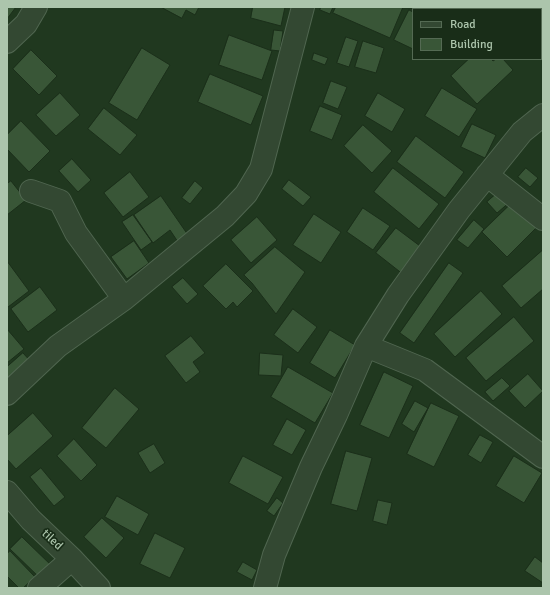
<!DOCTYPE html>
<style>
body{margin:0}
#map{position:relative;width:550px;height:595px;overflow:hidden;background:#20381f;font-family:Signika,sans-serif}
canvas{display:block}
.frame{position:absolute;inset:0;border:8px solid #acc5ac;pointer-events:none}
.legend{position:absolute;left:412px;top:8px;width:130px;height:52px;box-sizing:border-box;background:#192d18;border:1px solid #546a53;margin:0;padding:5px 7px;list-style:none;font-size:12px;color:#acc5ac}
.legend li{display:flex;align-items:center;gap:8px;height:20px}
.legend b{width:20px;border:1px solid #546a53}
</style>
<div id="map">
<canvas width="550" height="595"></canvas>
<div class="frame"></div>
<ul class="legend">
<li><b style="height:5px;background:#334832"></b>Road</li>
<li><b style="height:11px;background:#395637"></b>Building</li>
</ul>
</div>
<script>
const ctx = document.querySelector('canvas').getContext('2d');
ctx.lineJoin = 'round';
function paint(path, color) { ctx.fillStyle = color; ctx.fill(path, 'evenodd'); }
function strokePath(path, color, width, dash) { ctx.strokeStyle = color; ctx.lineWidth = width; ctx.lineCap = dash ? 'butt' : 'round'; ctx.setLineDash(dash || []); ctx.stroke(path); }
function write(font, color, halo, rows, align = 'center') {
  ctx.font = font + ' Signika,sans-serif'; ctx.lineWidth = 3.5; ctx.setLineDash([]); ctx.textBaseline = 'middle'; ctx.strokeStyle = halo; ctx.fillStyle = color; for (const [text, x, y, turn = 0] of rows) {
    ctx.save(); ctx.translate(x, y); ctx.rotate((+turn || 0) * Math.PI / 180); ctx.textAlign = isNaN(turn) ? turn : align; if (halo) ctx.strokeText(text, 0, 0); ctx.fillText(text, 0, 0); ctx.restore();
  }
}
const building = new Path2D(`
 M7 7H16L7 19Z
 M161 7H199L195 15 186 10 182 18Z
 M253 7H285L281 26 251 18Z
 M321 7H333L330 14 320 10Z
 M336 7H403L390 38 333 13Z
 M487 7H523L522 9H487Z
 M531 7H543V28L541 26V9H530Z
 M409 10 413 12V49L394 40Z
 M274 30 283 31 280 51 271 50Z
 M229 35 272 51 262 80 219 65Z
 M346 37 358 41 349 67 337 63Z
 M363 41 384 48 376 73 355 67Z
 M142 48 170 65 137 120 109 103Z
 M31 50 57 76 39 95 13 69Z
 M314 53 328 58 325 65 312 60Z
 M469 59H491L493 61 496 59H503L513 70 477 104 451 76Z
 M210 74 263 96 251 125 198 102Z
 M331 81 347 87 338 109 323 103Z
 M442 88 477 109 459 137 425 116Z
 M60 93 80 115 56 136 36 115Z
 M378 93 405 109 392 132 365 116Z
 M320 106 342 115 332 140 310 131Z
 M104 108 137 135 120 155 88 129Z
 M21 121 50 151 29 172 7 149V135Z
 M472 124 496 135 485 158 461 147Z
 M363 125 392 151 372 173 344 146Z
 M416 136 464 172 445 198 397 162Z
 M72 159 91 180 78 192 59 171Z
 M393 168 439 204 419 229 374 192Z
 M526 168 538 178 530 187 518 177Z
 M130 172 149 197 123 217 104 193Z
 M289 180 311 197 303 206 282 189Z
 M11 181 26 200 7 215V184Z
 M195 181 203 188 190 204 182 198Z
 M502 189 511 201 497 213 487 202Z
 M161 196 188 235 178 242 170 230 153 243 134 215Z
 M512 203 537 227 507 257 482 232Z
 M363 208 390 226 373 250 347 232Z
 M314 214 341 232 321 263 293 245Z
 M133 215 152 242 141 250 122 222Z
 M257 217 277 240 251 263 231 240Z
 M474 220 484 229 468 248 457 240Z
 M396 228 424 249 404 275 376 253Z
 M134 241 149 263 127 279 111 257Z
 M275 247 305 272 276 314 252 283 244 275Z
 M543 250V289L521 308 502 286Z
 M7 261 29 291 8 307 7 305Z
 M449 263 463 273 414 343 400 333Z
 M226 264 253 291 237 307 233 302 226 309 203 286Z
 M183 278 198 294 187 304 172 287Z
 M40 287 57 310 28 332 11 309Z
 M481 291 502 314 455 357 434 334Z
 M293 309 317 327 298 353 274 335Z
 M514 317 534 341 486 381 466 358Z
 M7 329 24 349 7 363Z
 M330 330 355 345 335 378 310 363Z
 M191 336 205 353 193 362 200 372 186 383 165 356Z
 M23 353 33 364 7 387V367Z
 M260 353 283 355 281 376 259 375Z
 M288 367 333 393 315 423 271 397Z
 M384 372 413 386 389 438 360 425Z
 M528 374 543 391 525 408 509 391Z
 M502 378 510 386 493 401 485 392Z
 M115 388 139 409 106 448 82 428Z
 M415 401 428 408 414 432 402 424Z
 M431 403 459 416 434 467 407 454Z
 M33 413 53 436 16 469 7 459V436Z
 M287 419 306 430 292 455 273 445Z
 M480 435 493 442 481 463 468 455Z
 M74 439 97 465 81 481 57 456Z
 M154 444 165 463 150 473 138 453Z
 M346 451 372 458 357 511 331 504Z
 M243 456 283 477 268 504 229 483Z
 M514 456 542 473 524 503 496 486Z
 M41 468 65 497 54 506 30 477Z
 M117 496 149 514 138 535 105 517Z
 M277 498 283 503 274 516 267 511Z
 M378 500 392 503 387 525 373 521Z
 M102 518 124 538 106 558 84 537Z
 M155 533 185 548 170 578 140 564Z
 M22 537 54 568 42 580 10 549Z
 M10 551 35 577 23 588H19L7 576V554Z
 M535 557 543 563V583L525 571Z
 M243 562 257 570 252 580 237 572Z`);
const minor = new Path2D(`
 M7 42 26 24 36 7
 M487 175 543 219
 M31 191 60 201 76 233 124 299
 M366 346 425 370 543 457
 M7 394 58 346 124 299 225 216 246 194 261 169 303 7
 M7 492 31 520 72 559 99 588
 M39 588 72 559
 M265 588 274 555 311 467 336 415 366 346 398 295 459 210 522 132 543 115`);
const streetNames = [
 ["tiled",52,540,43]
];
paint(building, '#395637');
strokePath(building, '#1b2f1a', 1);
strokePath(minor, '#506650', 24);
strokePath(minor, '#334832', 22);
write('12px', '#acc5ac', '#192d18', streetNames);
</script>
